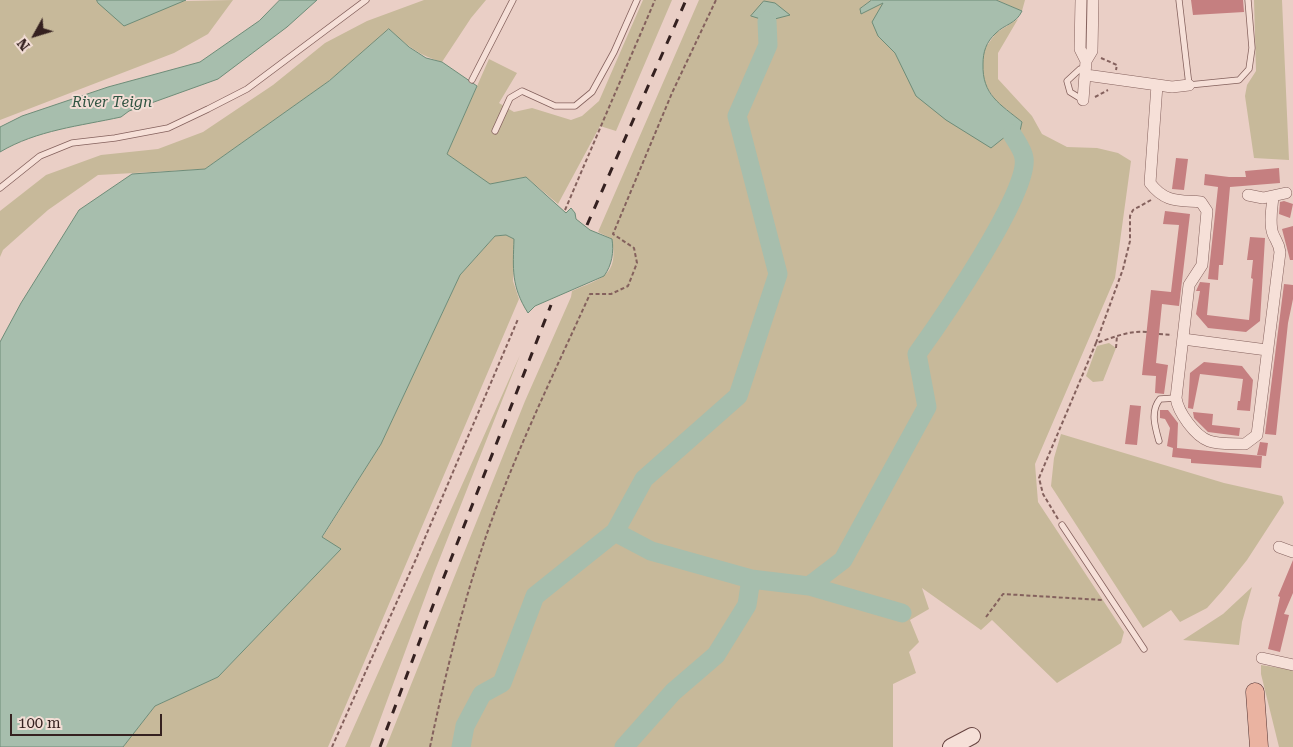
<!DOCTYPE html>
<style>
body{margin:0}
#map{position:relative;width:1293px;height:747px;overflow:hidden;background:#eacfc6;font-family:"Roboto Serif",serif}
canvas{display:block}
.north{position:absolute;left:10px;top:10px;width:50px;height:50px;-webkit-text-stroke:4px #f2ddd5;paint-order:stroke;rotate:231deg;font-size:14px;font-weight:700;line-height:20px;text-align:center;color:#352120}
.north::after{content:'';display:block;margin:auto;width:18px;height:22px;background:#352120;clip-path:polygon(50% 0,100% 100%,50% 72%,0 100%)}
.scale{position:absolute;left:10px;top:714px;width:152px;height:22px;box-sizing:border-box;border:2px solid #352120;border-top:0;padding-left:6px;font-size:15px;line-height:18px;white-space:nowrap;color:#352120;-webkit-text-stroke:4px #f2ddd5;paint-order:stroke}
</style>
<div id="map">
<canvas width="1293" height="747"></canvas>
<div class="north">N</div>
<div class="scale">100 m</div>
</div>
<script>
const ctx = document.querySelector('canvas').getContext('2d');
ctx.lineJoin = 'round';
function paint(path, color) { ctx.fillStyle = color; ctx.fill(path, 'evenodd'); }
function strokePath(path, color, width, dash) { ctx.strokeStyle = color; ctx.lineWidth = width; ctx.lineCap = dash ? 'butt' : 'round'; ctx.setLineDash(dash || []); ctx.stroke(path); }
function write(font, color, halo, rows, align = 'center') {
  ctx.font = font + ' "Roboto Serif",serif'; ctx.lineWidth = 4; ctx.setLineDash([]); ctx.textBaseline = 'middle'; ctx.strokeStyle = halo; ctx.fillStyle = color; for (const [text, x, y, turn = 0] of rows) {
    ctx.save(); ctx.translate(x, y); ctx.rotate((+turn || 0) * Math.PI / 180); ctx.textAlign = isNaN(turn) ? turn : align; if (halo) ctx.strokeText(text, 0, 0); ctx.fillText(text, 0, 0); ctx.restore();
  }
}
const green = new Path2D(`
 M0 0H97L98 3 233 0 208 34 174 53 0 120Z
 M424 0H486L471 18 442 62C420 56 406 45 389 29L329 81 205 169 98 175 48 210 3 250 0 257V211L46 175 101 155 158 149 203 132 273 85 325 43 367 21Z
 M643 0H672L616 131 600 126 558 204 526 177 490 185 447 154 489 59 517 73 499 103 514 112 532 108 571 120 582 116 599 101Z
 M699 0H872L860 9 884 3 878 36 895 53 905 71 991 148 1006 136 1020 131 1022 122 996 101 982 80 983 51 996 33 1018 19 998 53V79L1032 116 1042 134 1067 147 1097 148 1118 153 1131 161 1115 278 1035 464 1038 502 1124 632 1121 643 1057 683 992 620 981 630 922 588 929 609 910 620 919 642 909 652 916 673 893 684V747H386L525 401 571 297 572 291C601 278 619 277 612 239L598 232Z
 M996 0H1025L1022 11Z
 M1254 0H1282L1289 160 1254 158 1245 96 1247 85 1256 71Z
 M506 235 515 239 513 281 519 299 328 747H123L155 706 218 677 341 549 322 538 381 444 460 275 495 236Z
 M1109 343 1116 348 1103 381 1093 382 1086 376 1097 346Z
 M520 355 434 573 370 747H345Z
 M1061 434 1224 483 1282 496 1284 503 1247 560 1223 590 1207 608 1180 622 1171 610 1143 628 1051 486 1054 458Z
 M1252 587 1242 622 1239 645 1183 640 1223 614Z
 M1261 665 1293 670V747H1279L1261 674Z`);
const water = new Path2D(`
 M97 0H186L124 26 98 3Z
 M280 0H317L287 27 218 79 129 111 121 117C80 126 37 130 0 152V127L22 116 108 87 200 62 259 21Z
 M872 0H996L1022 11C1016 24 1005 24 996 33 986 42 983 52 983 64 982 95 1000 104 1022 122L1020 131 1006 136 991 148 946 120 916 96 895 53 878 36 872 22 883 3 861 14 860 9Z
 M764 1 775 3 790 15 767 21 751 16Z
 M389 29 409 47 426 58 442 62 477 86 447 154 490 184 526 177 566 213 571 208 575 213 576 219 590 230 612 239C614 252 612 265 604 276L535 306 528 313C511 286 513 269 514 239L506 235 495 236 460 275 381 444 322 537 341 549 218 677 155 706 123 747H0V342L21 303 79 210 132 174 205 169 329 81Z`);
const river = new Path2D(`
 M615 532 651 551 751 579 747 605 716 655 673 692 624 747
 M751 579 809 586 843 560 927 407 917 354C940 322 1030 192 1024 158 1023 150 1016 141 1012 134
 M809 586 902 613
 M461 747 465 726 482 694 502 683 535 596 615 532 644 479 738 396 778 274 737 116 768 45 767 21`);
const building = new Path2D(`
 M1191 0H1243L1244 12 1193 15Z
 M1176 158 1188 159 1184 190 1172 189Z
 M1279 168 1280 183 1230 187 1223 265H1219L1218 280 1208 279 1218 187 1204 185 1205 174 1229 177H1246L1245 171Z
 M1284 201 1293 204 1290 218 1279 214 1280 202Z
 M1165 211 1190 214 1179 306 1162 304 1156 363 1168 365 1164 394 1155 393 1156 376 1142 375 1151 290 1171 292 1179 225 1163 224Z
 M1293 226V260H1290L1282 229Z
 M1250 237 1265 238 1260 321 1246 332 1208 328 1196 314 1200 291H1196L1200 282 1210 283 1207 315 1249 320 1253 279 1251 278 1253 260H1247Z
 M1284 284 1293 285V299L1288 323 1276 435 1265 434Z
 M1204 362 1242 366 1253 380 1250 411 1237 410 1238 401H1240L1243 379 1200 374 1193 409 1188 408 1190 373Z
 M1130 405 1141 406 1137 445 1125 444Z
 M1160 410H1168L1178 423 1177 448 1262 456 1261 468 1191 463V459L1172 457 1173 448 1167 446 1170 428 1165 419 1160 418Z
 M1193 412 1213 414 1212 425 1240 428 1239 436 1208 432 1194 418Z
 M1260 442 1268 443 1266 456 1257 455Z
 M1293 560V593L1284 614 1289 615 1280 652 1268 649 1280 597 1278 596Z`);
const path = new Path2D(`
 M1101 58 1117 65 1116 70
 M1095 97 1108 90
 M565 210 655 0
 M1159 334 1172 335
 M1096 343 1123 269 1130 241V216L1133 210 1151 200
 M1116 348 1117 336
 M1058 519 1043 494 1039 478 1096 343C1112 338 1130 330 1147 332
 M986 617 1003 594 1102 600
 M332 747 416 559 518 319
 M430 747C448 661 471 570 504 488 530 422 561 358 590 294H611L628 286 637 263 634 248 613 234 672 93 716 0`);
const lane = new Path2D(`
 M1179 0 1189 85 1239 80 1249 69 1252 48 1248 0
 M472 80 513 0
 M1083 100 1070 92 1067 81 1080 69H1085
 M495 131 510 98 522 91 555 106H575L592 92 614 52 637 0
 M0 188 40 156 72 143 115 138 168 128 208 109 247 89 366 0
 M1159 441C1155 427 1150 411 1160 399L1176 398
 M1062 525 1144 649`);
const street = new Path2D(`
 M1081 0 1080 49 1086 61
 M1086 75 1172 87 1189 85
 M1157 85 1150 183C1165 203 1179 200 1201 202L1207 211 1202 265 1189 285 1176 398C1178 412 1195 436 1209 441 1220 445 1234 443 1245 444L1257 435 1280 252C1279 243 1276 241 1273 234 1269 223 1272 208 1273 197
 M1083 100 1086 61 1092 51 1093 0
 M1248 195 1263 198 1286 193
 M1183 339 1267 350
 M1279 547 1293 552
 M1262 658 1293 665`);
const secondary = new Path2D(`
 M951 747 972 736`);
const primary = new Path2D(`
 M1255 692 1259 747`);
const rail = new Path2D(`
 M587 225 686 0
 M380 747 438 592 551 305`);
const waterNames = [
 ["River Teign",112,103]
];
paint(green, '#c7b99a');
paint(water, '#a7bead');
strokePath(water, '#6e8c78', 1);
strokePath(river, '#a7bead', 19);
paint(building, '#c57f80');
strokePath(lane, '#84615d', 7);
strokePath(street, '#84615d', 12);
strokePath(secondary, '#664340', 18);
strokePath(primary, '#523231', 19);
strokePath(path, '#84615d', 2, [4, 2.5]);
strokePath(lane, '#f6e0d8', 5.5);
strokePath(street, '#f6e0d8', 11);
strokePath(secondary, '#f6e0d8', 16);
strokePath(primary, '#eab3a1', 18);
strokePath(rail, '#352120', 3, [9, 9]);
write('italic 15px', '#305442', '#f2ddd5', waterNames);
</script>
